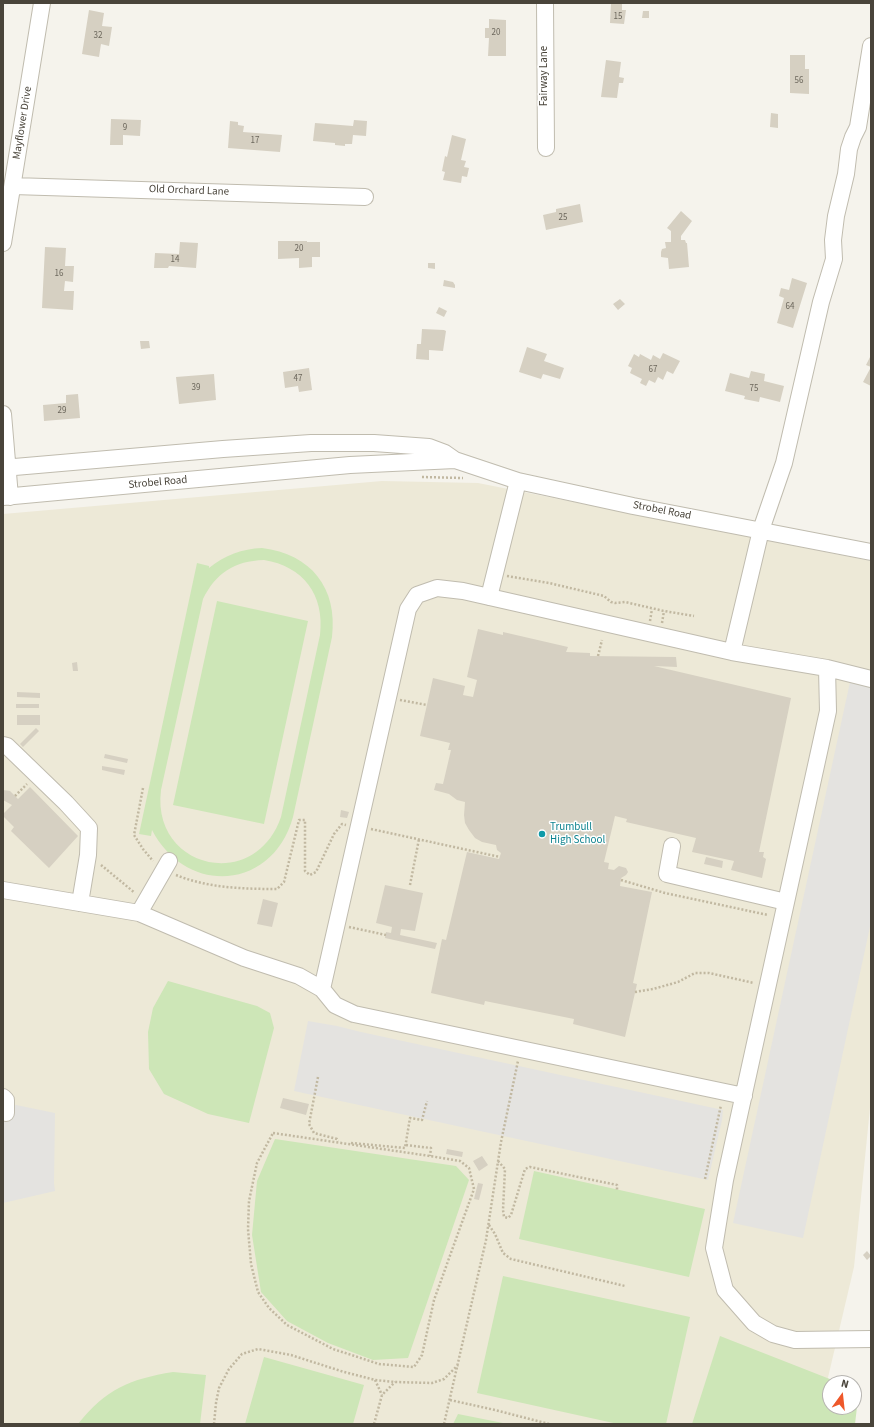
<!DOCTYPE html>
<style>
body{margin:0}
#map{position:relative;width:874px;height:1427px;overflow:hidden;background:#f5f3ec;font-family:"Source Sans 3",sans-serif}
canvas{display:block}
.frame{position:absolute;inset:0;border:4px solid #49443a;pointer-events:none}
.north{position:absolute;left:822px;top:1375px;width:40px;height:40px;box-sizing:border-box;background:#fff;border:1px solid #b6b4b0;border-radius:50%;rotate:15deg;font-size:11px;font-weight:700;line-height:16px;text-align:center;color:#49443a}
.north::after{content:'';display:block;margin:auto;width:14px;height:18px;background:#ee582a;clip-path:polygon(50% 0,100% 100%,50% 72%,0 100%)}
</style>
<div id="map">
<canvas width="874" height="1427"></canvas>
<div class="frame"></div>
<div class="north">N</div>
</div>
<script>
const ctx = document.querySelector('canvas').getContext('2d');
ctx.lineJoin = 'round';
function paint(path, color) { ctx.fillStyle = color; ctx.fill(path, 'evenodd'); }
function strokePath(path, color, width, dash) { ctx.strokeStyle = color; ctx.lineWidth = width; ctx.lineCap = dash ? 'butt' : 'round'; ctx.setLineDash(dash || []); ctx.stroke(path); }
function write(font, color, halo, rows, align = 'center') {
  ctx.font = font + ' "Source Sans 3",sans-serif'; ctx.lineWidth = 3; ctx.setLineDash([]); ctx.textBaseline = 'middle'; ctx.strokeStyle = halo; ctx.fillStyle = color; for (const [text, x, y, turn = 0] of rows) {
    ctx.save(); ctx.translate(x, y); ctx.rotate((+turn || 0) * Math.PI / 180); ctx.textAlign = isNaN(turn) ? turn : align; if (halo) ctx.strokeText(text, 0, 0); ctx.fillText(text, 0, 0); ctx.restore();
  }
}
const education = new Path2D(`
 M382 481 478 483 871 561V1098L854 1267 818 1420 815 1424H3V514Z`);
const green = new Path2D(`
 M262 548C311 554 338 588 332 637L293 817C273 890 187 897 152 830L151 836 139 834 197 563 209 566V568C225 555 242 549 262 548ZM264 560C303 566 325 595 320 635L281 817C255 893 151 869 161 790L203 599C216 573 234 561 264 560Z
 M217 601 308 621 264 824 173 805Z
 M168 981 257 1006 270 1013 274 1028 249 1123 208 1114 164 1094 149 1069 148 1032 153 1008Z
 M275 1139 456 1166 469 1180 408 1358 373 1360 328 1343 287 1321 261 1292 252 1235 257 1181Z
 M534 1171 705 1209 689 1277 519 1239Z
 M503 1276 690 1317 666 1424H618L477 1393Z
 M720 1336 840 1383H830V1407H854V1388L859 1390 855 1424H692Z
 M264 1357 364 1385 353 1424H245Z
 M173 1372 206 1375 200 1424H78C106 1389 130 1379 173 1372Z
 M458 1414 508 1424H453Z`);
const parking = new Path2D(`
 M871 672V922L803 1238 733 1223 850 682Z
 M308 1021 337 1026 361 1032 723 1110 722 1120 708 1180 294 1091Z
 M16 1105 55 1113 54 1183 55 1191 3 1203V1108Z`);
const building = new Path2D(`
 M611 3H622V10H626L624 24 610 23Z
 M89 10 104 13 102 26 112 27 109 46 101 44 99 57 82 54Z
 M643 11H649V18H642Z
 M489 19 506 20V56H488L489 38H485V28H489Z
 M790 55H805V69H809V94L790 93Z
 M606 60 621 62 619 77 624 78 623 83H619L617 98 601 97Z
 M771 113 778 114V128L770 127Z
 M111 119 141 120 140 136 123 135V145H110Z
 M354 120 367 121 366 136 353 135 352 144H345V146L335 145V143L313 141 315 123 353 126Z
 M230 121 238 122V125L244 126 243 132 282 135 280 152 228 148Z
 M452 135 466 139 461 160 466 161 464 167 469 168 467 177 462 176 461 183 443 180 445 172 442 171 445 156 447 157Z
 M580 204 583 222 546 230 543 215 556 212V209Z
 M681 211 692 221 681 236V240H685L686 243H687L689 267 669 269 668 258 661 257V252L662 249 666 248 665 242H671V231L667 228Z
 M278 241H307V242H320V257H312V267L299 268V258L278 259Z
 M180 242 198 243 196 268 169 266 168 268H154L155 253 179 254Z
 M45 247 66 248 65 266H74L73 282 65 281 64 291H74L73 310 42 308Z
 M428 263H435V269L428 268Z
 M792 278 807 283 793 328 777 323 784 298 779 296 781 288 789 290Z
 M444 280 453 282 455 285V288L443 286Z
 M620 299 625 304 618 310 613 304Z
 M439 307 447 311 444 317 436 313Z
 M422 329 444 330 446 331 443 351 429 350V360L416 359 417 344H421Z
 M140 341H149L150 348 141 349Z
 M527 347 547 354 544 361 564 368 560 379 543 374 541 379 519 372Z
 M663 353 680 361 673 374 667 371 663 380 658 377 655 383 649 380 646 386 640 383 642 379 630 373 632 368 628 366 634 354 639 357 640 354 651 360 653 355 660 359Z
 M871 355V386L863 382 871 367 866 365Z
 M309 368 312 390 299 392 298 386 285 388 283 372Z
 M751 371 765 374 764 381 784 386 780 402 760 397 759 402 744 399 745 396 725 391 730 373 749 378Z
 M214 374 216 400 179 404 176 377Z
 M78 394 80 418 44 421 43 405 66 403V395Z
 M478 629 503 635V632L568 647 566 652 590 653V656L676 657 677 667 654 666 791 698 759 852H764L763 857 766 859 762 878 731 870 734 861 692 852 696 838 626 822 627 819 615 816 604 862 609 863 608 869 614 870 619 866 626 868 628 872 626 875 621 878 620 886 652 892 633 983 637 984 625 1037 573 1024 574 1019 485 1001 484 1005 431 993 442 939 446 940 467 852 499 859 501 853 497 850 496 845 482 842 475 838 469 830 465 823 464 815 465 802 457 800 449 794 434 790 436 783 443 784 451 750H448L450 743 420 736 433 678 465 686 463 695 473 697 477 680 467 677Z
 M77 662 78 671H73L72 663Z
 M17 692 40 693V698L17 697Z
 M16 704H39V708H16Z
 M17 715H40V725H17Z
 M36 728 39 731 23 747 20 744Z
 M105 754 128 759 127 763 104 758Z
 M102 766 125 770 124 775 102 770Z
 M30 787 78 836 49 868 11 831 14 827 3 816V814L12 805 3 800V790L10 791 18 799Z
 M341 810 349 812 347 818 340 817Z
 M706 857 723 861 722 868 704 864Z
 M385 885 423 893 415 931 401 929 400 935 437 943 435 949 385 938 386 932 391 933 392 927 376 923Z
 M263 899 278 903 272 927 257 924Z
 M283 1098 309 1104 306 1115 280 1108Z
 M447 1149 463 1152 462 1157 446 1154Z
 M482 1156 488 1165 479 1171 473 1161Z
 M478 1183 483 1184 479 1200 474 1199Z
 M867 1251 871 1256 867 1260 863 1255Z`);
const path = new Path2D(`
 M422 477 463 478
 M507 576 549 583 604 596 611 602 615 603 625 602 664 611 694 616
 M650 621 652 609
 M662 623 664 611
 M598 656 602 640
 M400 700 427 705
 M143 788 134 835 143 849 153 861
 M15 796 27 784
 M371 829 500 857
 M101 865 135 893
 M176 875C208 888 243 889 277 889L284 882 299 820H305V871L310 875 316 872 334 834 342 824 346 825
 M621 880 665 893 768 915
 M410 885 419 839
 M349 927 386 935
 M635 992 653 989 678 982 695 973H709L754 983
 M318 1077 309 1124 314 1133 337 1139 338 1141
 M273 1133 430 1156 460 1161 469 1168 474 1189 434 1300 422 1355 414 1367 379 1364 333 1349 287 1325 269 1308 258 1292 251 1264 248 1229 249 1201 257 1163Z
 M351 1143 405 1148 410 1118 422 1120 427 1101
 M406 1145 431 1148 430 1156
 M498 1161 505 1169 503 1210 504 1217 508 1218 511 1215 525 1169 530 1167 617 1185V1190
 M705 1179 721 1105
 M489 1225 495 1234 503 1253 511 1259 625 1286
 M375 1380 382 1395
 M450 1400 495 1410 549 1424
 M214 1424 216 1403 219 1388 229 1369 242 1354 258 1349 291 1355 344 1372 375 1380 395 1382 432 1383 444 1379 458 1365
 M374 1424 382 1395 395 1382
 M444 1424 486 1240 501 1142 518 1061`);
const minor = new Path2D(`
 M545 3 546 148
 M871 46 858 127 853 137 849 149 846 174 836 216 833 240 834 259 821 302 784 463 761 530 732 652 827 668 828 711 725 1180 714 1248 725 1290 754 1323 773 1334 795 1340 871 1339
 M13 186 365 197
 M3 243 42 3
 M3 414 10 497
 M3 468 223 449 311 443H374L429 447 445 453 455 460 518 481 633 506 871 552
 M3 497 350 465 455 460
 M489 597 518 481
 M827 668 871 679
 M3 745 7 746 66 803 89 828 88 855 80 903
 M672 846 667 874 786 902
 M3 890 139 913 244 958 299 976 322 989 335 1005 354 1014 744 1096
 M139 913 169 861
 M322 989 408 609 417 595 437 588 463 591 732 652
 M3 1097 6 1100V1113`);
const markers = [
 [542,834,4,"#0f9aa8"]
];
const numberNames = [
 ["15",618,17],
 ["20",496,33],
 ["32",98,36],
 ["56",799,81],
 ["9",125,128],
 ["17",255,141],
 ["25",563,218],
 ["20",299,249],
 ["14",175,260],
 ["16",59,274],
 ["64",790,307],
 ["67",653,370],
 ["47",298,379],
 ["39",196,388],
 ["75",754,389],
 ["29",62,411]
];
const streetNames = [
 ["Fairway Lane",545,76,-90],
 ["Mayflower Drive",23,123,-81],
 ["Old Orchard Lane",189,191,2],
 ["Strobel Road",158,483,-5],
 ["Strobel Road",662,511,11]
];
const cultureNames = [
 ["Trumbull",550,828],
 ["High School",550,841]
];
paint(education, '#ede9d7');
paint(green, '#cde6b7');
paint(parking, '#e4e3e0');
paint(building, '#d6d0c2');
strokePath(minor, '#c0bcaf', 18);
strokePath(path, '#c1b8a1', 2.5, [2, 2]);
strokePath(minor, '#fff', 16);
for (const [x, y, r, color] of markers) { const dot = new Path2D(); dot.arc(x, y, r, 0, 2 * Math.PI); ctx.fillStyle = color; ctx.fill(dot); strokePath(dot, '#fff', 1.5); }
write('9px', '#6c675c', null, numberNames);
write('11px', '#49443a', '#fff', streetNames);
write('11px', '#0d838f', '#fff', cultureNames, 'left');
</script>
